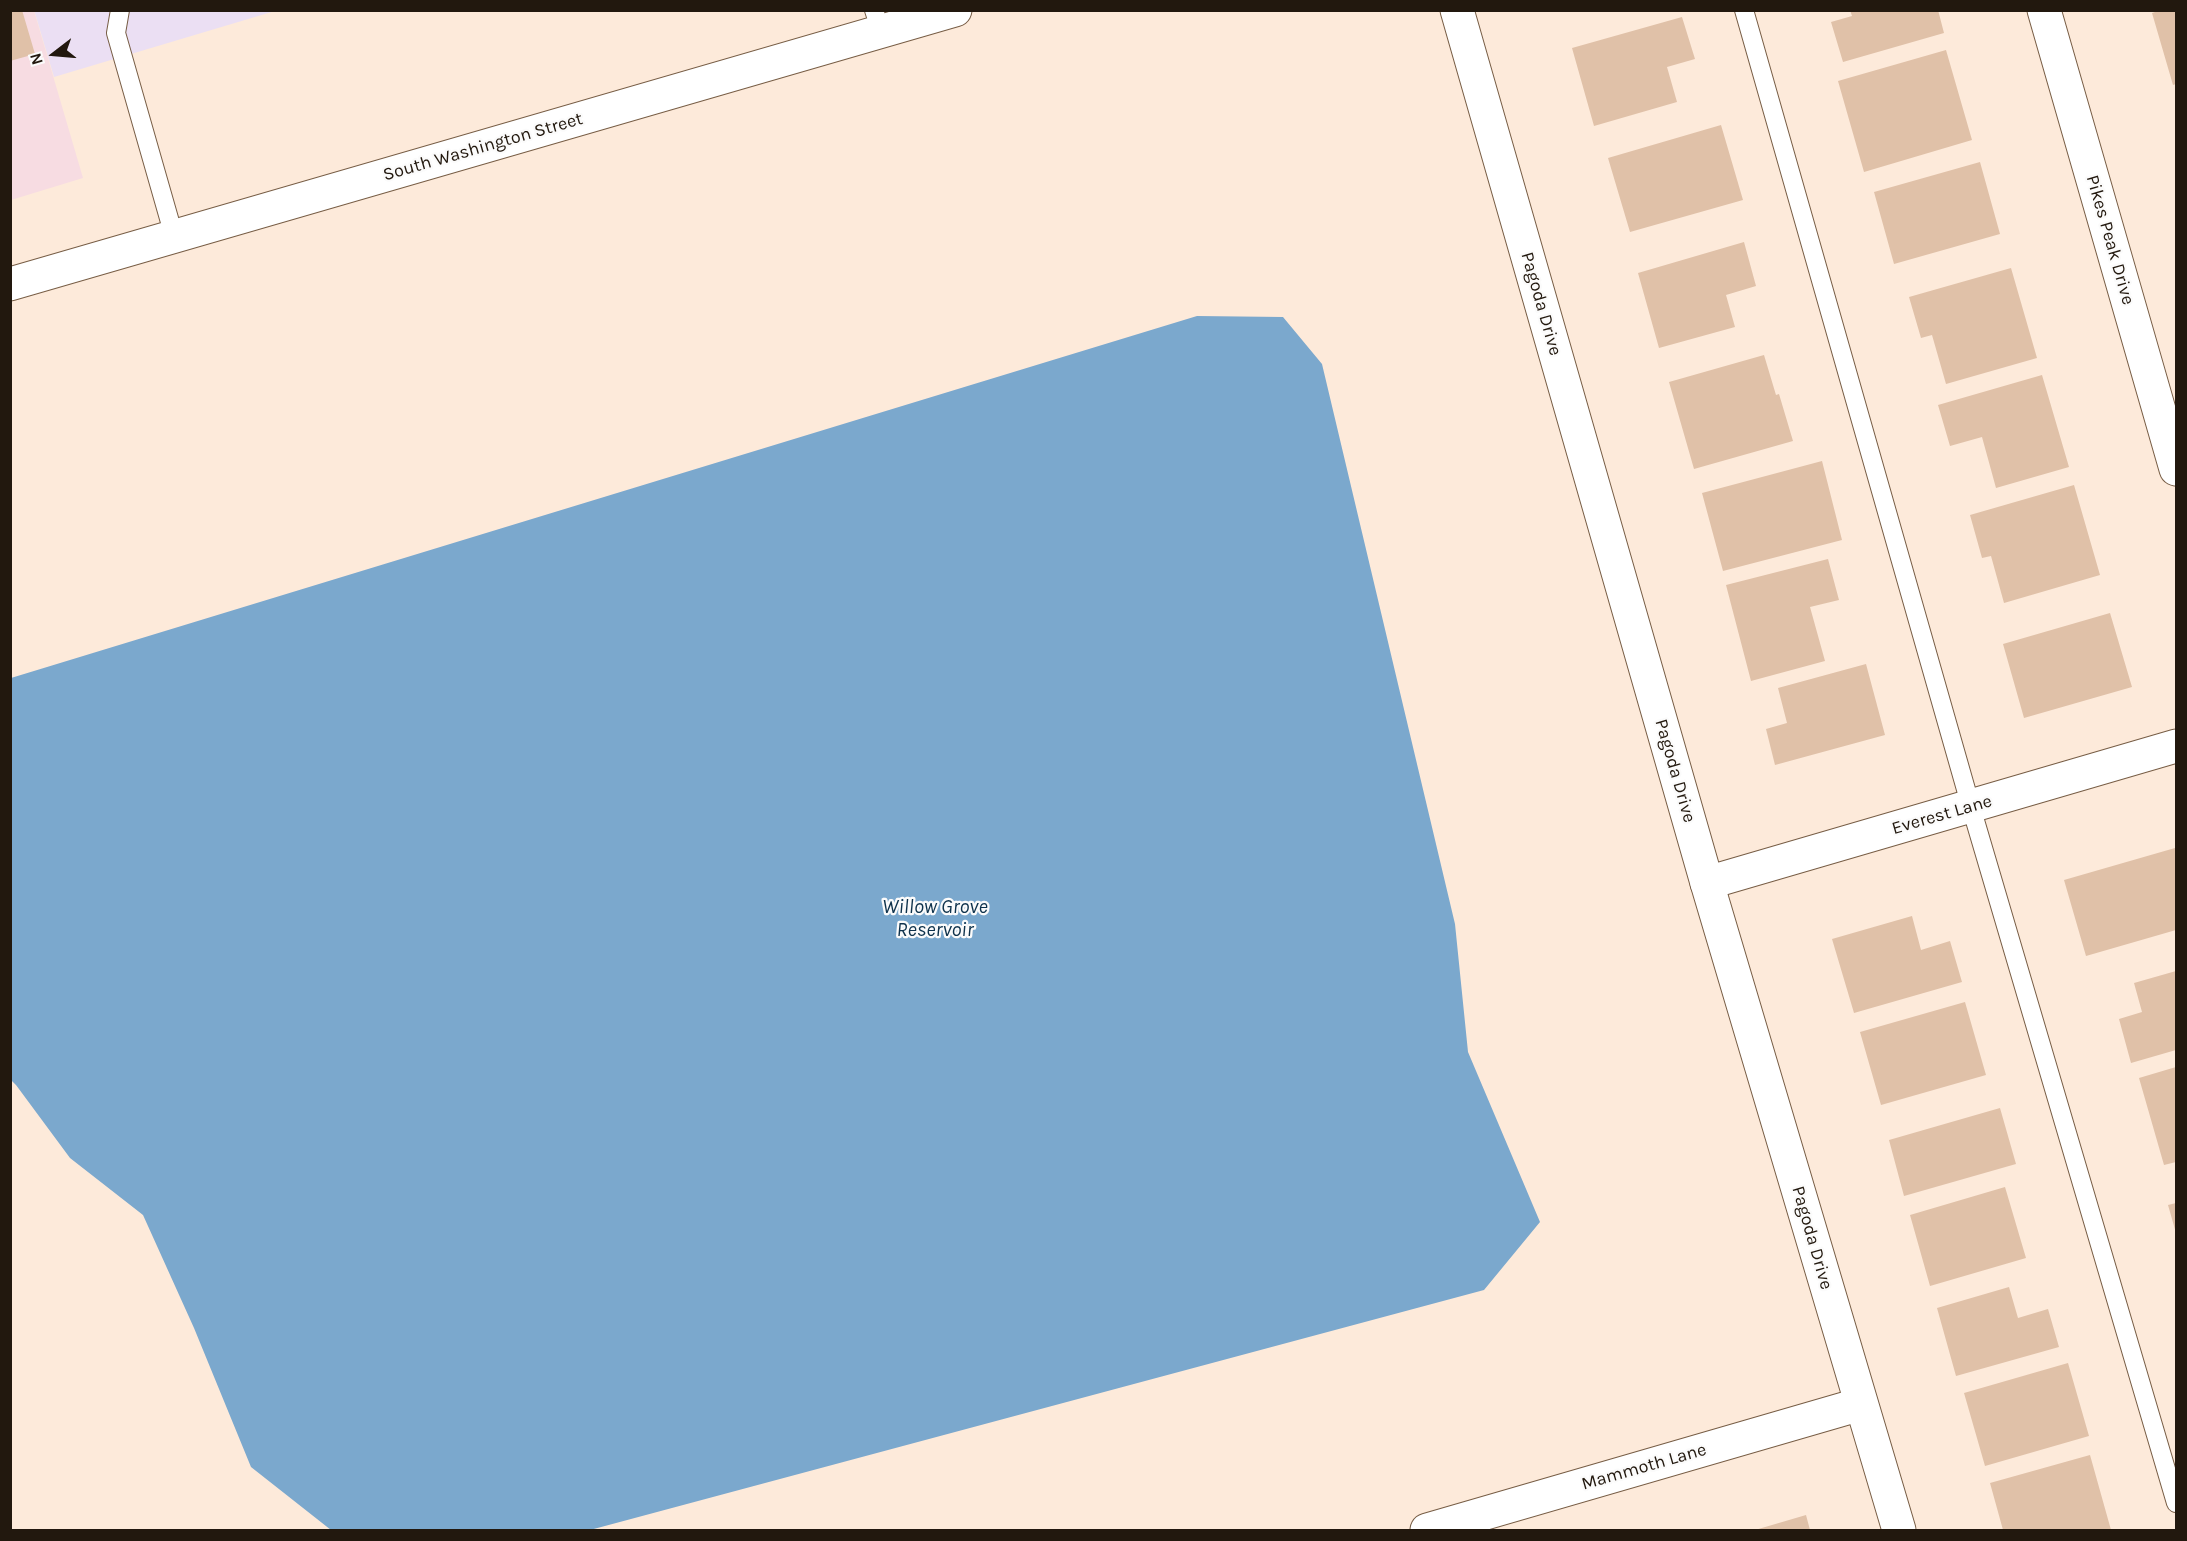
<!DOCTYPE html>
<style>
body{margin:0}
#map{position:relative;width:2187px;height:1541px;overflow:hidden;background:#fdeada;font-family:Karla,sans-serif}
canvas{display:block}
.frame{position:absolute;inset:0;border:12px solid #22180e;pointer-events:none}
.north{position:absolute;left:24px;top:24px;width:60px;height:60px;-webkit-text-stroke:4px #fbfbfb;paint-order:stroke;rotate:254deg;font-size:16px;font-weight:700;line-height:24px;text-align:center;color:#22180e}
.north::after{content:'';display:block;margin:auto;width:21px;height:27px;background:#22180e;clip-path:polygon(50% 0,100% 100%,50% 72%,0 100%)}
</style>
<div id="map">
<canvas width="2187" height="1541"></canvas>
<div class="frame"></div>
<div class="north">N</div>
</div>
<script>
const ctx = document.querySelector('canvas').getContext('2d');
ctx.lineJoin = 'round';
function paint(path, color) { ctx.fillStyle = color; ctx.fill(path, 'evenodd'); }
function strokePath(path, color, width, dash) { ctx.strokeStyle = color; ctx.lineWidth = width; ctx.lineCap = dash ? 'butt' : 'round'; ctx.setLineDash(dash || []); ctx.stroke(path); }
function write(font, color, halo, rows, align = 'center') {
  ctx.font = font + ' Karla,sans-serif'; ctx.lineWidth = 4.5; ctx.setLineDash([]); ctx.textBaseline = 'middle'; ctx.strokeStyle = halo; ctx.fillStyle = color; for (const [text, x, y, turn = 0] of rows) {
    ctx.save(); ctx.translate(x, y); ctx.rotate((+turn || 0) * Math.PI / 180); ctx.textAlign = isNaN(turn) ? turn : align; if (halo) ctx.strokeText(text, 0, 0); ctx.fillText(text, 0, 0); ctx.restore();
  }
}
const commercial = new Path2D(`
 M11 11H34L83 178 11 200Z`);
const industrial = new Path2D(`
 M34 10 275 11 54 77Z`);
const water = new Path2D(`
 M1197 316 1283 317 1322 364 1455 924 1468 1052 1540 1222 1484 1290 590 1530H331L251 1467 194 1328 143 1215 70 1158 16 1085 11 1080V678Z`);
const building = new Path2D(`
 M10 10H22L35 54 10 61Z
 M1850 10H1938L1944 33 1843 62 1831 22 1852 16Z
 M2161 10H2176V84L2173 85 2152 13Z
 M1682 17 1695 59 1667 67 1677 102 1594 126 1572 48Z
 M1946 50 1972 140 1864 172 1838 81Z
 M1721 125 1743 200 1630 232 1608 158Z
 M1980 162 2000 234 1894 264 1874 192Z
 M1744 242 1756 286 1726 295 1735 327 1659 348 1638 273Z
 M2011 268 2037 358 1946 384 1932 335 1921 338 1909 297Z
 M1764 355 1776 395 1779 394 1793 441 1694 469 1669 382Z
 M2042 375 2069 467 1996 488 1982 437 1950 446 1938 405Z
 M1822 461 1842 540 1723 571 1702 493Z
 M2074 485 2100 575 2004 603 1991 556 1982 558 1970 515Z
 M1828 559 1839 600 1810 607 1825 661 1751 681 1726 585Z
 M2110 613 2132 687 2024 718 2003 644Z
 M1866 664 1885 735 1775 765 1766 729 1787 723 1778 688Z
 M2175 848 2176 930 2086 956 2064 880Z
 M1912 916 1921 950 1950 941 1962 982 1854 1013 1832 939Z
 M2176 971V1050L2131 1063 2119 1019 2142 1012 2134 983Z
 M1965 1002 1986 1075 1881 1105 1860 1032Z
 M2176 1067V1162L2164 1165 2139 1078Z
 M2000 1108 2016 1164 1904 1196 1889 1140Z
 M2005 1187 2026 1258 1930 1286 1910 1215Z
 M2176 1203V1233L2168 1205Z
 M2009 1287 2018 1318 2048 1309 2059 1347 1956 1376 1937 1308Z
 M2068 1363 2089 1436 1985 1466 1964 1393Z
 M2090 1455 2111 1530H2003L1990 1483Z
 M1806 1515 1810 1530H1755Z`);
const service = new Path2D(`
 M120 10 116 33 174 236
 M874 10 881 32
 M1744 10 1971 807 2176 1503`);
const minor = new Path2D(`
 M2044 10 2176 469
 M1707 883 2176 746
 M1427 1530 1861 1404`);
const tertiary = new Path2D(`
 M1457 10 1707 883 1899 1530`);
const secondary = new Path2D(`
 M10 284 955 10`);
const streetNames = [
 ["South Washington Street",483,147,-16],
 ["Pikes Peak Drive",2110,240,74],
 ["Pagoda Drive",1541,304,74],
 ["Pagoda Drive",1675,771,74],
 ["Everest Lane",1942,815,-16],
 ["Pagoda Drive",1812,1238,74],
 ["Mammoth Lane",1644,1467,-16]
];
const waterNames = [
 ["Willow Grove",935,907],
 ["Reservoir",935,930]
];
paint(commercial, '#f7dce2');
paint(industrial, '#ebdff3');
paint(water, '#7ba8cd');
paint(building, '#e0c1a8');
strokePath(service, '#775d45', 20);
strokePath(minor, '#775d45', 35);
strokePath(tertiary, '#775d45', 35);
strokePath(secondary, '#775d45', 35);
strokePath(service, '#fff', 18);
strokePath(minor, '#fff', 33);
strokePath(tertiary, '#fff', 33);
strokePath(secondary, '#fff', 33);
write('18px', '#22180e', '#fbfbfb', streetNames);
write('italic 20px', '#0e324c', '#fbfbfb', waterNames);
</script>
